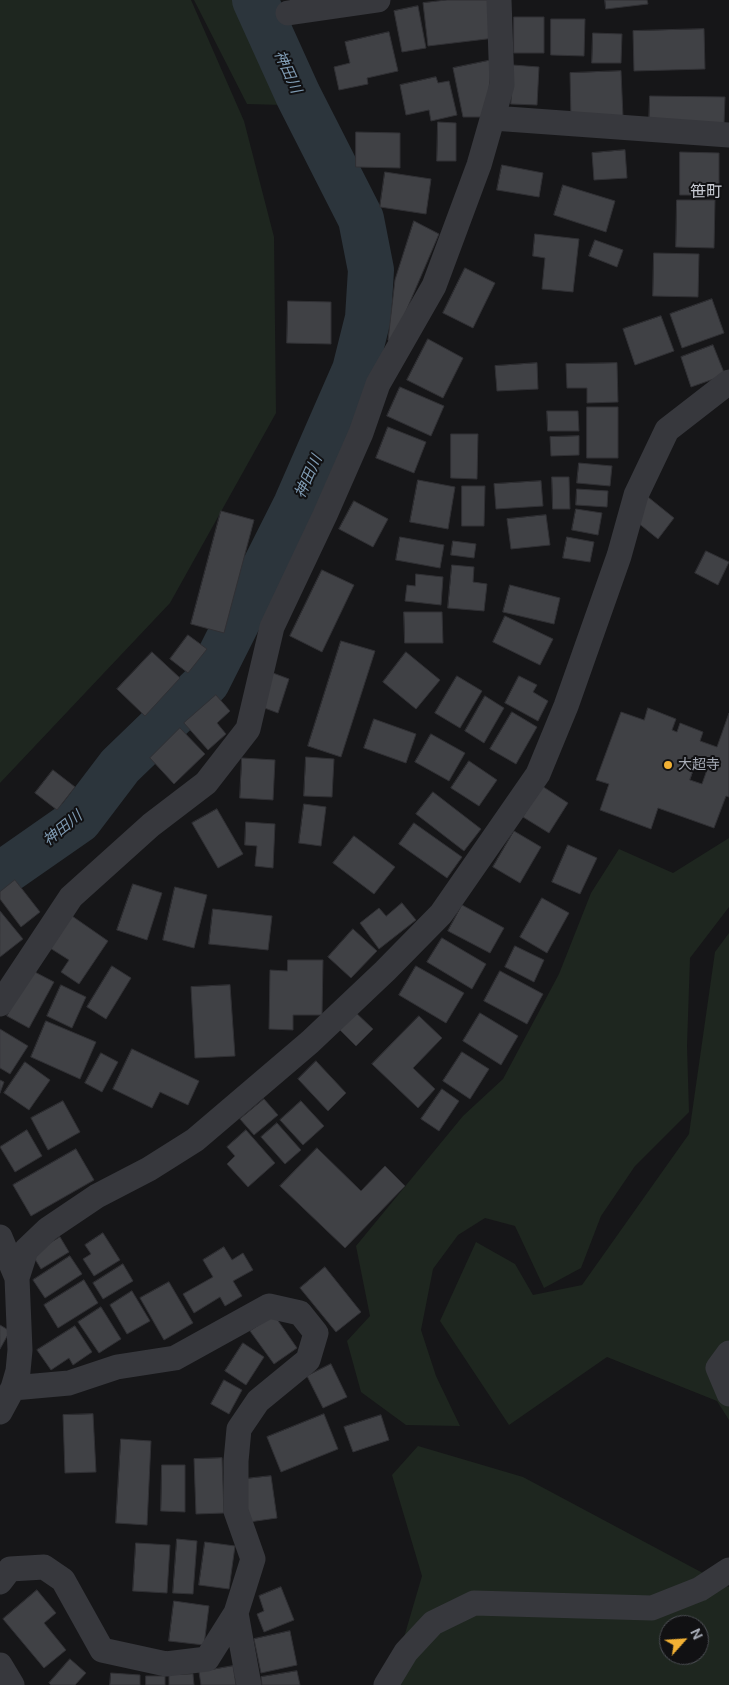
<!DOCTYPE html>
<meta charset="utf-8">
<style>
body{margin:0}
#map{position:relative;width:729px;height:1685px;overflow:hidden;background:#161618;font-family:"DM Sans",sans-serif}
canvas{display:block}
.north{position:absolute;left:659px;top:1615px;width:50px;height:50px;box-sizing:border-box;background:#111113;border:1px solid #4d4f55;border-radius:50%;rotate:64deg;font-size:14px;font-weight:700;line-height:20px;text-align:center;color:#a8adb8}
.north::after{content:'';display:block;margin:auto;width:18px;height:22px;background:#f2b134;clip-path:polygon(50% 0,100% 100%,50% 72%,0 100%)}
</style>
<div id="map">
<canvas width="729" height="1685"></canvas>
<div class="north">N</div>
</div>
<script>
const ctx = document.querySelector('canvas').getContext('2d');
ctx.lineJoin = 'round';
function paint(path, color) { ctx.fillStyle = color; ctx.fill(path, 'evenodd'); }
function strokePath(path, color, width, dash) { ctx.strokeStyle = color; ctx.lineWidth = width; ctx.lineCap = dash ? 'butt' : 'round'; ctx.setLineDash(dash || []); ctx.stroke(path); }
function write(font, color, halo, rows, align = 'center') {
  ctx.font = font + ' "DM Sans","Noto Sans JP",sans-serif'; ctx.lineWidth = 4; ctx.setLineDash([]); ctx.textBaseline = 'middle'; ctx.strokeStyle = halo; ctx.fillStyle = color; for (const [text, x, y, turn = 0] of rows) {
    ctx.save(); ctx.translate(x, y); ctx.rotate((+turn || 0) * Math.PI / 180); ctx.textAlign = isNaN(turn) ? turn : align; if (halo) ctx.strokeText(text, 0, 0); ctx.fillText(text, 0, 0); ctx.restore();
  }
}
const green = new Path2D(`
 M0 0H191L244 121 274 237 276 413 170 603 0 783Z
 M194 0H245L283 105 247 104Z
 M729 838V907L690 958 687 1046 689 1112 635 1166 601 1216 581 1268 544 1288 515 1226 485 1218 458 1235 433 1269 421 1330 436 1376 460 1426 406 1425 361 1392 347 1341 370 1316 356 1246 463 1116 503 1079 559 974 591 893 619 849 673 873Z
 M729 933V1420L717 1401 607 1357 509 1425 440 1321 476 1242 515 1264 533 1295 582 1285 689 1134 715 952Z
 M418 1446 523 1477 729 1587V1685H390L422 1576 392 1475ZM669 1625H699V1655H669Z`);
const river = new Path2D(`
 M0 875 79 820 120 766 207 682 296 505 355 370 368 318 371 270 361 219 298 95 255 0`);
const building = new Path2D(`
 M447 0H491L495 38 428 46 423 3Z
 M605 0H647L648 4 606 9Z
 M418 6 426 48 402 52 394 11Z
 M514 17H544V53H514Z
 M551 19H585L584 56 551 55Z
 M704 29 705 69 634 71 633 31Z
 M389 32 398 71 367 78 368 84 339 90 334 67 350 63 345 42Z
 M593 33 622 34 621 63H592Z
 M492 60 486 117H463L453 68Z
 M513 65 539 67 537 105 511 104Z
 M621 71 623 117 571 118 570 73Z
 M436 77 438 83 449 81 457 115 431 121 429 110 406 115 400 85Z
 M650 96 725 97 724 124 649 123Z
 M438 122 456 123V161H437Z
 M356 132 400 133V168L356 167Z
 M625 150 627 178 594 180 592 153Z
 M680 152 719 153V195H680Z
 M502 165 543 173 539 197 497 190Z
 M385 172 431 179 426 214 380 207Z
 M563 185 615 201 606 232 554 215Z
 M677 200H715L714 248 676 247Z
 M414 221 439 234 392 344 388 340 395 280Z
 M535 234 579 239 573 292 542 289 545 258 533 256Z
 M595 240 623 250 617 267 589 256Z
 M654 253 699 254 698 297 653 296Z
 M465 268 495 283 473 328 443 313Z
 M712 299 724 333 682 348 670 314Z
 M288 301 331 302V344L287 343Z
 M661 316 674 351 635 365 623 329Z
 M428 339 463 358 443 398 407 380Z
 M713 345 725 375 691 387 681 357Z
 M537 363 538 389 497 391 495 366Z
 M617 363 618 402 587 403V388H567L566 364Z
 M400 387 444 406 431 436 387 416Z
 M587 407H618V458H587Z
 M547 411H578L579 431H548Z
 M388 427 426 442 414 473 376 458Z
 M451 434H478L477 479 451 478Z
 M579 436V455L551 456 550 437Z
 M579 463 612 466 610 486 577 483Z
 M552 477H569L570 509H553Z
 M418 480 455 487 448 529 410 522Z
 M541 481 543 506 496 509 494 484Z
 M462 486H485L484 526H462Z
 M577 489 608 491 607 507 576 505Z
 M648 497 674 518 658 539 632 518Z
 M354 501 388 519 373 547 339 529Z
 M576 509 602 513 598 535 572 530Z
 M221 511 254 520 224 633 191 624Z
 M546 515 550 545 511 549 507 519Z
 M400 537 444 545 440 568 396 560Z
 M567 537 594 542 590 562 563 558Z
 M453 541 476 544 474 558 451 555Z
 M706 551 729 562 718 585 695 573Z
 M452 565 474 567 473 582 487 584 484 611 448 608Z
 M322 570 354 585 322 652 290 636Z
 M416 574 443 577 441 605 405 601 407 585 415 586Z
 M510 585 560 598 554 624 503 612Z
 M404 612H442L443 643H405Z
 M505 616 553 639 540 665 493 642Z
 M188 635 207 649 188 673 170 659Z
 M341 641 375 651 341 757 308 746Z
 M152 652 180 678 145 716 117 689Z
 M406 652 440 680 416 709 383 682Z
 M273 673 289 679 278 713 262 707Z
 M457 676 482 691 460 728 435 713Z
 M519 676 537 685 533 692 548 701 538 721 505 703Z
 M216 695 230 711 217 723 226 734 208 750 184 723Z
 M485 696 504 708 484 743 465 731Z
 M648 708 676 719 672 730 677 732 680 723 703 732 700 741 717 747 729 713V797L726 796 714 828 658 808 651 829 600 810 609 784 596 780 621 712 644 720ZM696 763 708 767 702 784 690 780Z
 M512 712 537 727 516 764 490 749Z
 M374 719 416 734 406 763 364 748Z
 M180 728 205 754 174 784 150 758Z
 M431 734 465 753 449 781 415 762Z
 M306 757 334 759 332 797 304 796Z
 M242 758 275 760 273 800 240 798Z
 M469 761 497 780 479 806 451 788Z
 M53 770 75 787 57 810 35 793Z
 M542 786 568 803 549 833 523 817Z
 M433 792 481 829 464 851 416 814Z
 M304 804 326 807 321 846 299 843Z
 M217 809 243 854 218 868 192 823Z
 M246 822 275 824 273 868 255 866 257 846 245 845Z
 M414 823 462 857 447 878 399 844Z
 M514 831 541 847 520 883 493 867Z
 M354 836 395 867 374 894 333 863Z
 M568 845 597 858 580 894 552 882Z
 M15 880 40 912 21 927 0 899V892Z
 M133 884 162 893 147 940 117 930Z
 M175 887 207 895 194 948 163 940Z
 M542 898 569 913 547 953 520 937Z
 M402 903 416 920 379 949 360 923 379 908 386 916Z
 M462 905 504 928 490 953 448 931Z
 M213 909 272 916 268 950 209 944Z
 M0 911 23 939 0 957Z
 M72 916 108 941 79 984 61 972 69 960 50 948Z
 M353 929 377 951 351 978 328 957Z
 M442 938 486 964 472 989 427 962Z
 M515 946 544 960 534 982 505 967Z
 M288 960H323L322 1015H293V1030L269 1029 270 970 287 971Z
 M112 966 131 978 106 1019 87 1007Z
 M416 966 464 993 446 1023 399 995Z
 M31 970 54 982 29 1028 7 1016Z
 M500 971 543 994 527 1024 484 1001Z
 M61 985 86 997 72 1028 47 1016Z
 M230 985 235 1056 195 1058 191 987Z
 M352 1009 373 1029 356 1046 336 1026Z
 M480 1013 518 1036 501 1065 463 1041Z
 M419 1016 442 1038 413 1068 435 1089 418 1108 372 1064Z
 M46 1021 96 1042 80 1079 31 1057Z
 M0 1029 28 1046 10 1074 0 1068Z
 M132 1049 199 1081 188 1105 160 1092 152 1108 113 1089Z
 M462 1052 489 1069 470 1099 443 1081Z
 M101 1053 118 1062 102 1092 85 1083Z
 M316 1061 346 1093 328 1111 298 1079Z
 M25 1062 50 1080 29 1110 4 1093Z
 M0 1080 4 1082 0 1093Z
 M442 1089 459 1101 439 1131 421 1119Z
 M264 1099 278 1115 254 1135 240 1119Z
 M63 1101 80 1132 48 1150 31 1118Z
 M301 1101 324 1126 303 1145 280 1120Z
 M277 1123 301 1150 285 1164 261 1137Z
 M27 1130 42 1156 15 1172 0 1147Z
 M246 1130 275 1163 248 1187 227 1164 235 1156 227 1147Z
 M317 1148 361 1191 385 1166 405 1186 345 1248 280 1186Z
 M76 1149 94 1180 31 1216 13 1185Z
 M103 1233 120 1260 94 1276 83 1259 91 1254 85 1245Z
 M60 1237 69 1252 41 1269 32 1254Z
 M224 1247 232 1260 243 1253 253 1270 233 1281 242 1296 225 1306 220 1297 194 1313 183 1294 213 1277 203 1260Z
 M70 1256 82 1274 45 1298 33 1280Z
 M123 1264 133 1281 103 1299 93 1283Z
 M325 1267 361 1312 336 1332 300 1288Z
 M84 1280 98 1303 58 1328 44 1305Z
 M169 1282 193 1323 164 1340 140 1298Z
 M132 1291 150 1321 127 1334 110 1305Z
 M101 1307 121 1339 99 1353 78 1322Z
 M274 1315 297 1348 274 1364 250 1331Z
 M0 1325 10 1331 0 1349Z
 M75 1326 92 1352 73 1365 69 1358 51 1370 37 1350Z
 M243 1343 264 1357 246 1385 225 1371Z
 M331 1364 347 1397 323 1408 307 1376Z
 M224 1380 242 1390 229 1414 211 1404Z
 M93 1414 96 1472 65 1473 63 1415Z
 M324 1414 338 1449 281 1472 267 1437Z
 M381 1415 389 1440 353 1452 344 1427Z
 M121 1439 151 1441 147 1525 116 1523Z
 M222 1458 224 1513 196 1514 194 1459Z
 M162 1465H185V1512L161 1511Z
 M271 1476 277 1518 249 1522 244 1479Z
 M177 1539 197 1541 193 1594 173 1593Z
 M205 1542 235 1546 229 1589 199 1585Z
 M136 1543 170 1545 167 1593 133 1591Z
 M281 1587 294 1620 264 1632 257 1614 264 1611 259 1596Z
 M37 1590 56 1613 44 1623 66 1650 44 1668 3 1619Z
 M174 1601 209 1606 204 1645 169 1641Z
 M290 1631 297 1665 261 1673 254 1639Z
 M70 1659 86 1673 75 1685H51L49 1683Z
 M233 1666 236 1685H201L199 1672Z
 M297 1671 300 1685H262L261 1677Z
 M111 1673 140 1675V1685H110Z
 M193 1674 194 1685H169V1675Z
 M146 1676H165V1685H146Z`);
const minor = new Path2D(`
 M288 13 378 0
 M493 118 729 135
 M0 1004 71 897 151 825 206 783 248 729 272 627 325 515 361 433 378 384 434 286 479 165 502 85 499 0
 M0 1237 17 1278
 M729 1353 718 1368 729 1394
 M0 1412 13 1388 18 1371 20 1350 17 1278 26 1250 48 1229 97 1196 149 1169 195 1140 310 1042 385 971 441 914 538 774 566 706 619 556 636 495 667 430 729 382
 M0 1582 10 1569 44 1567 63 1580 102 1650 166 1664 207 1659 236 1613 253 1559 236 1511V1461L239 1429 258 1401 308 1360 316 1333 300 1313 269 1306 175 1358 117 1367 69 1383 13 1388
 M236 1613 249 1685
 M0 1665 12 1685
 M386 1685 406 1652 433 1623 474 1603 652 1608 700 1589 729 1570`);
const markers = [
 [668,765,5,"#f2b134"]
];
const poiNames = [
 ["大超寺",678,765]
];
const waterNames = [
 ["神田川",287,72,66],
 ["神田川",309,477,-66],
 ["神田川",63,829,-39]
];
const quarterNames = [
 ["笹町",706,193]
];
paint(green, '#1e261f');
strokePath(river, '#2c353c', 46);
paint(building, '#404145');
strokePath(building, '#303034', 1);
strokePath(minor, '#37383d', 25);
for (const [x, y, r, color] of markers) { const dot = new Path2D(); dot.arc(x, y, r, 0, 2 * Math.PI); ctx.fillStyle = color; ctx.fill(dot); strokePath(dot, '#111113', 2); }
write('14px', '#a8adb8', '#111113', poiNames, 'left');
write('italic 15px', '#7f9bb3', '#111113', waterNames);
write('16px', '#c9ccd4', '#111113', quarterNames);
</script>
